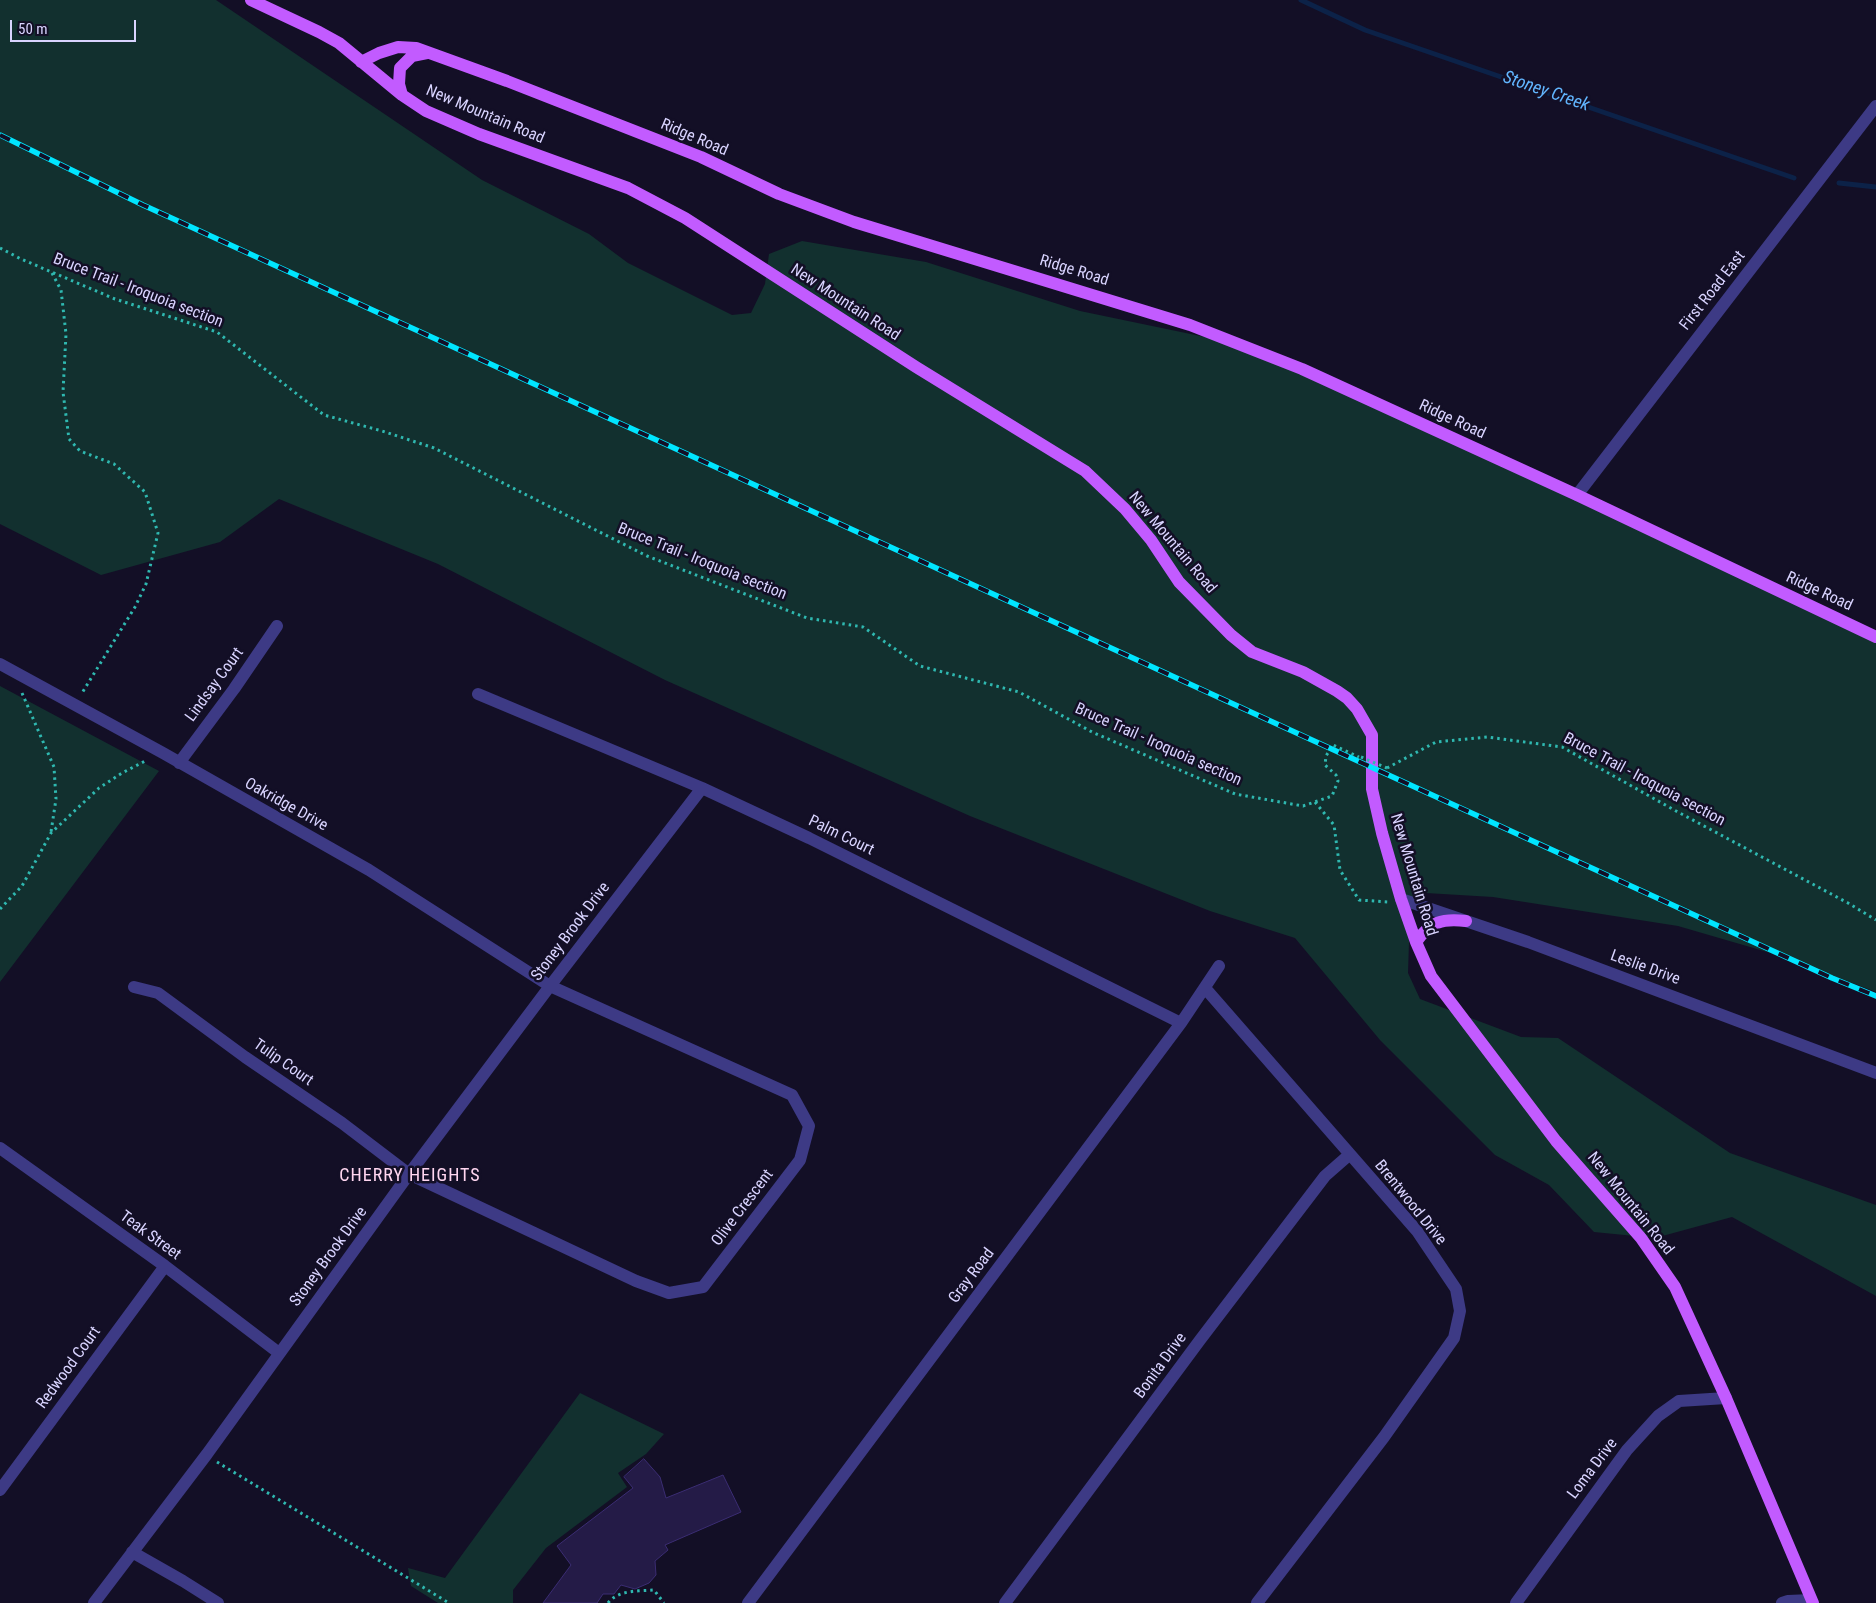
<!DOCTYPE html>
<style>
body{margin:0}
#map{position:relative;width:1876px;height:1603px;overflow:hidden;background:#130f26;font-family:"Roboto Condensed",sans-serif}
canvas{display:block}
.scale{position:absolute;left:10px;top:20px;width:126px;height:22px;box-sizing:border-box;border:2px solid #d9d4ff;border-top:0;padding-left:6px;font-size:15px;line-height:18px;white-space:nowrap;color:#d9d4ff;-webkit-text-stroke:4px #130f26;paint-order:stroke}
</style>
<div id="map">
<canvas width="1876" height="1603"></canvas>
<div class="scale">50 m</div>
</div>
<script>
const ctx = document.querySelector('canvas').getContext('2d');
ctx.lineJoin = 'round';
function paint(path, color) { ctx.fillStyle = color; ctx.fill(path, 'evenodd'); }
function strokePath(path, color, width, dash) { ctx.strokeStyle = color; ctx.lineWidth = width; ctx.lineCap = dash ? 'butt' : 'round'; ctx.setLineDash(dash || []); ctx.stroke(path); }
function write(font, color, halo, rows, align = 'center') {
  ctx.font = font + ' "Roboto Condensed",sans-serif'; ctx.lineWidth = 5; ctx.setLineDash([]); ctx.textBaseline = 'middle'; ctx.strokeStyle = halo; ctx.fillStyle = color; for (const [text, x, y, turn = 0] of rows) {
    ctx.save(); ctx.translate(x, y); ctx.rotate((+turn || 0) * Math.PI / 180); ctx.textAlign = isNaN(turn) ? turn : align; if (halo) ctx.strokeText(text, 0, 0); ctx.fillText(text, 0, 0); ctx.restore();
  }
}
const green = new Path2D(`
 M0 0H216L482 180 589 234 628 263 732 315 751 313 765 284 769 254 802 241 926 262 1080 311 1253 347 1876 642V992L1781 956 1678 926 1493 897 1426 893 1410 912 1408 973 1420 999 1521 1037 1558 1038 1730 1153 1876 1205V1296L1732 1217 1655 1238 1594 1232 1549 1185 1495 1155 1380 1040 1295 938 1210 911 970 816 665 680 438 564 279 499 220 542 101 575 0 524Z
 M0 686 159 771 0 982Z
 M580 1393 664 1434 646 1454 618 1473 627 1487 546 1548 513 1590V1603H438L411 1586 408 1568 445 1578Z`);
const stream = new Path2D(`
 M1301 0 1365 30 1794 178
 M1839 183 1876 187`);
const building = new Path2D(`
 M644 1459 660 1477 666 1498 723 1475 741 1512 665 1545 668 1550 655 1561 656 1575 649 1583 635 1589 621 1585 614 1594H603L597 1603H543L571 1565 557 1546 633 1488 624 1477Z`);
const path = new Path2D(`
 M0 248 21 259 115 299 217 332 324 415 382 431 434 448 647 556 807 618 863 627 920 666 1019 692 1092 732 1235 794 1303 806 1332 796 1338 781 1336 775 1325 765 1326 756 1333 745 1359 757
 M52 273 61 290 66 334 63 392 69 439 80 451 114 464 145 492 158 533 146 584 135 607 82 693
 M22 693 54 767 56 799 51 832
 M1387 768 1436 742 1487 737 1562 747 1676 811 1848 903 1876 920
 M1315 802 1334 825 1340 870 1359 900 1389 902
 M0 909 22 886 51 833 99 788 122 773 147 760
 M217 1462 449 1603
 M608 1603C618 1590 638 1591 654 1590L664 1603`);
const minor = new Path2D(`
 M1577 495 1876 106
 M0 664 163 753 369 870 550 986 792 1095 809 1126 800 1160 703 1287 669 1293 636 1281 409 1174 342 1123 245 1057 158 993 134 987
 M478 694 702 788 809 838 1181 1023
 M179 763 234 689 277 626
 M1401 899 1528 942 1876 1073
 M1205 988 1417 1231 1456 1289 1460 1311 1454 1338 1384 1437 1257 1603
 M0 1148 165 1266 279 1353
 M0 1490 165 1266
 M132 1552 183 1581 218 1603
 M94 1603 207 1454 409 1174 550 986 702 788
 M748 1603 1181 1023 1219 966
 M1005 1603 1200 1340 1325 1176 1349 1155
 M1516 1603 1627 1450 1658 1416 1679 1401 1726 1398
 M1782 1603 1788 1601 1811 1600`);
const major = new Path2D(`
 M251 0 319 32 339 43 402 95 426 111 479 134 628 188 685 218 916 367 1085 471 1125 509 1151 540 1179 582 1231 635 1252 652 1303 672 1337 691 1347 698 1357 709 1372 735V789L1382 833 1401 899 1416 942 1431 976 1556 1141 1641 1238 1675 1287 1726 1398 1813 1603
 M361 62 379 53 398 47 416 48 507 81 701 157 779 194 854 222 1190 325 1302 369 1577 495 1876 637
 M402 95 399 84 400 68 412 56 427 53
 M1416 942C1430 922 1442 918 1466 921`);
const rail = new Path2D(`
 M0 135 143 205 1832 978 1876 996`);
const pathBridge = new Path2D(`
 M1361 757 1387 768`);
const streetNames = [
 ["New Mountain Road",485,115,23],
 ["Ridge Road",694,138,23],
 ["Ridge Road",1074,271,17],
 ["Bruce Trail - Iroquoia section",138,291,21],
 ["First Road East",1713,291,-52],
 ["New Mountain Road",845,303,33],
 ["Ridge Road",1452,420,25],
 ["New Mountain Road",1172,543,50],
 ["Bruce Trail - Iroquoia section",702,562,22],
 ["Ridge Road",1819,592,25],
 ["Lindsay Court",215,685,-54],
 ["Bruce Trail - Iroquoia section",1158,745,24],
 ["Bruce Trail - Iroquoia section",1644,780,28],
 ["Oakridge Drive",286,805,29],
 ["Palm Court",841,836,26],
 ["New Mountain Road",1413,875,73],
 ["Stoney Brook Drive",571,932,-53],
 ["Leslie Drive",1645,968,20],
 ["Tulip Court",283,1063,35],
 ["Brentwood Drive",1410,1203,51],
 ["New Mountain Road",1630,1204,51],
 ["Olive Crescent",743,1208,-53],
 ["Teak Street",150,1236,36],
 ["Stoney Brook Drive",329,1257,-54],
 ["Gray Road",972,1276,-53],
 ["Bonita Drive",1161,1366,-54],
 ["Redwood Court",69,1368,-54],
 ["Loma Drive",1593,1469,-53]
];
const waterNames = [
 ["Stoney Creek",1546,92,19]
];
const neighbourhoodNames = [
 ["CHERRY HEIGHTS",410,1176]
];
paint(green, '#12302f');
strokePath(stream, '#0c2248', 5);
paint(building, '#241b47');
strokePath(building, '#3b2d73', 1);
strokePath(path, '#2fb8b0', 3, [2.5, 4]);
strokePath(minor, '#3d3a85', 12);
strokePath(major, '#c25bff', 12);
strokePath(rail, '#00e5ff', 5.5);
strokePath(rail, '#130f26', 4, [11]);
strokePath(pathBridge, '#2fb8b0', 3, [2.5, 4]);
write('16px', '#d9d4ff', '#130f26', streetNames);
write('italic 18px', '#62b6ff', '#130f26', waterNames);
ctx.letterSpacing = '1px';
write('18px', '#ffd6f0', '#130f26', neighbourhoodNames);
ctx.letterSpacing = '0px';
</script>
